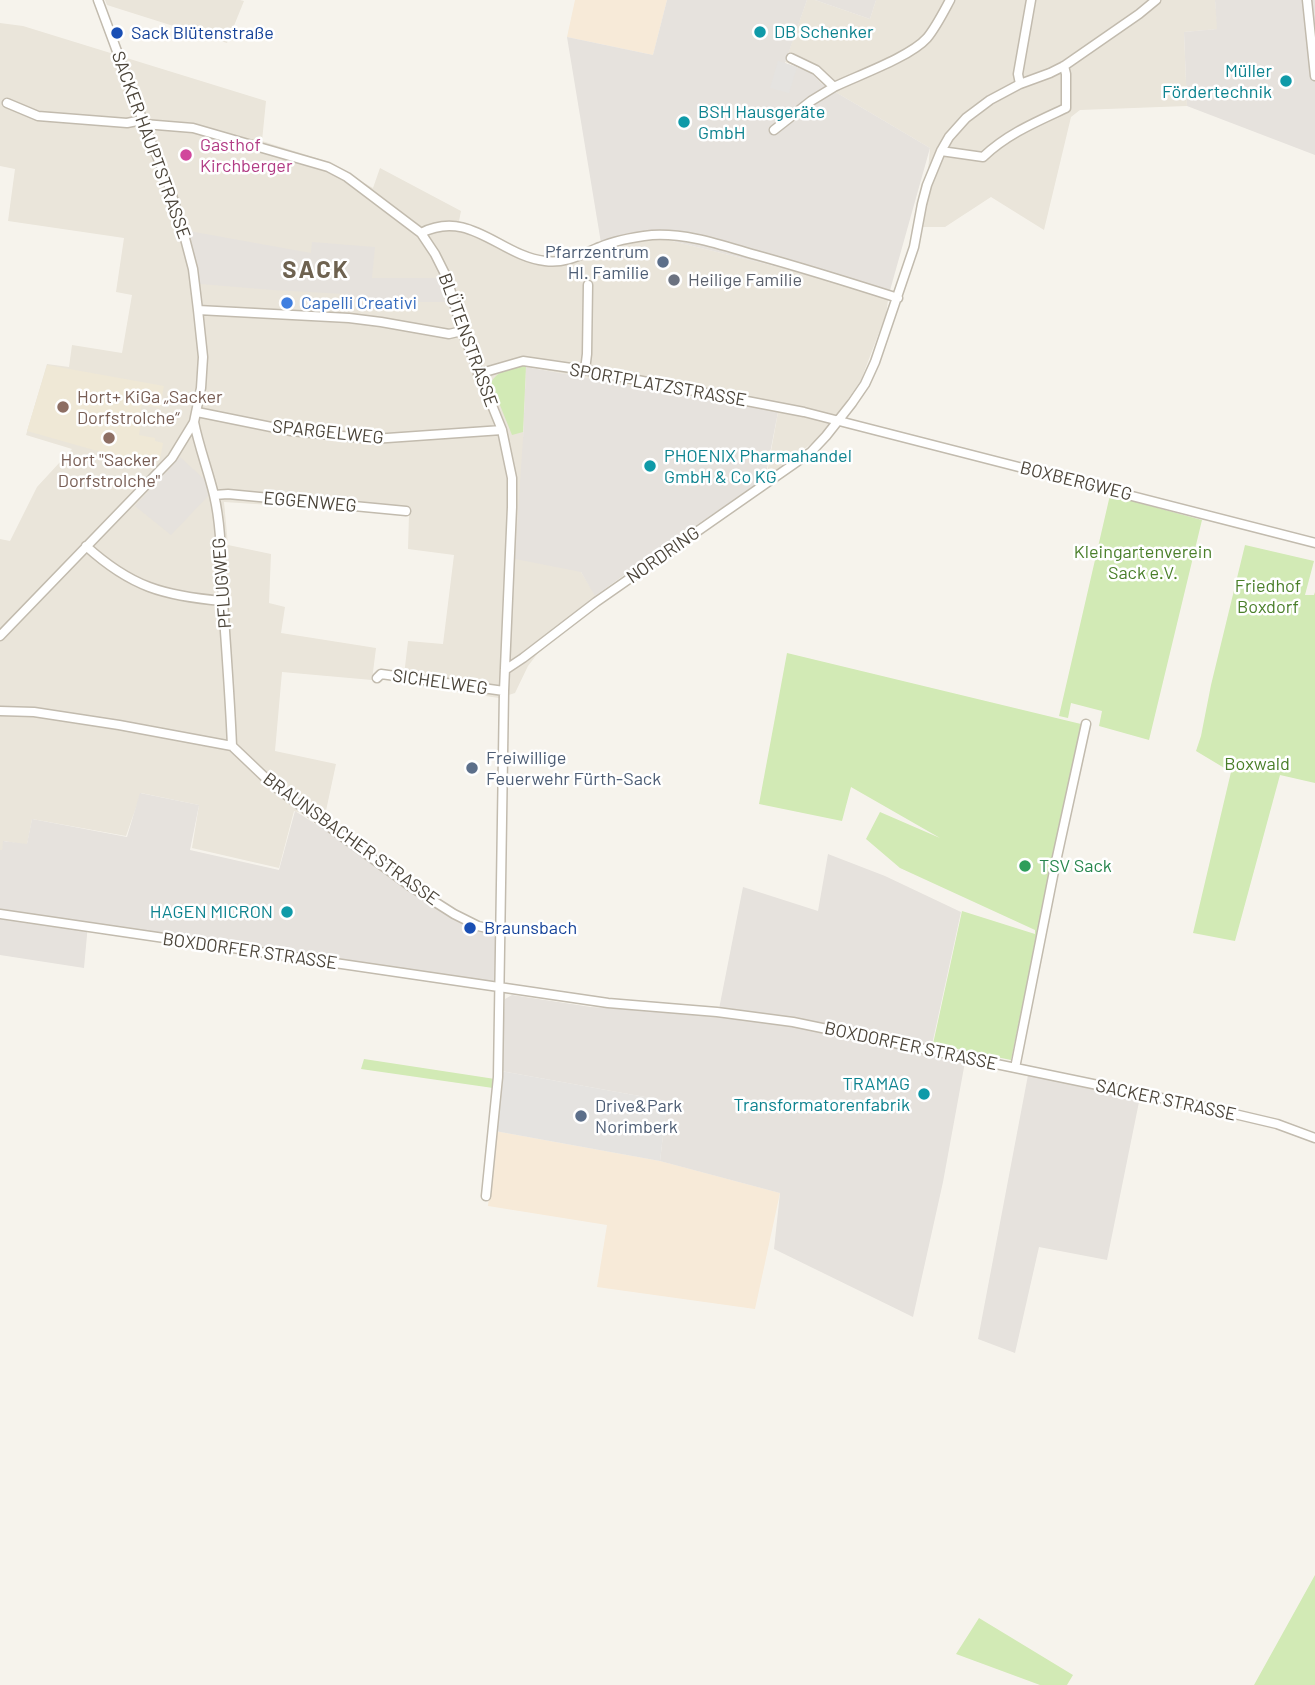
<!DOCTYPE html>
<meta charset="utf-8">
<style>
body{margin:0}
canvas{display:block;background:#f6f3ec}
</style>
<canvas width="1315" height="1685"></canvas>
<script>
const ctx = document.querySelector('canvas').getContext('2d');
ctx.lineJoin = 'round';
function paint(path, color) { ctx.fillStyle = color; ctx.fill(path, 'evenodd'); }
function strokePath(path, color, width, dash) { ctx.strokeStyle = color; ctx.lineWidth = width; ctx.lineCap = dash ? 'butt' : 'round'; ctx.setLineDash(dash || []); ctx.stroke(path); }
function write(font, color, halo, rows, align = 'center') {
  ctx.font = font + ' Barlow,sans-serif'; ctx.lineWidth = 5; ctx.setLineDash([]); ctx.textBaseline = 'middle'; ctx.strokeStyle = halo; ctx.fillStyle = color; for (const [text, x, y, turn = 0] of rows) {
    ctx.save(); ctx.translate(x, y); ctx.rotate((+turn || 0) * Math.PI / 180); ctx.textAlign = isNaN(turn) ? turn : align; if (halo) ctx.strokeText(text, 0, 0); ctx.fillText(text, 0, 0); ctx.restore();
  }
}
const residential = new Path2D(`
 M105 0H240L244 1 227 43 107 5Z
 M807 0H815L870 19 876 0H1215L1218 29 1184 32 1187 106 1080 110 1071 117 1044 230 991 197 945 227H923L930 148 822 84 810 72 785 62Z
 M0 23 23 26 266 101 262 141 326 161 373 188 380 168 461 211 459 221 530 255 556 259 572 256 601 243 664 239 889 294 886 314 861 380 825 433 766 479 778 412 526 367 523 439 581 572 600 603 548 640 528 666 515 693 499 698 403 684 408 641 443 644 454 555 408 549 409 514 224 502 228 545 271 554 269 603 285 607 281 633 376 648 372 680 282 672 275 751 336 764 324 820 294 811 279 868 192 848 199 805 141 793 126 836 32 819 27 845 4 841 2 851 0 850V539L10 541 37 487 72 449 26 435 47 364 69 367 72 345 122 353 132 295 116 292 124 238 8 221 15 169 0 166Z`);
const commercial = new Path2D(`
 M575 0H667L653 55 567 37Z
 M495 1131 660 1161 780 1193 755 1309 597 1287 607 1225 488 1206Z`);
const industrial = new Path2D(`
 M667 0H807L785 63 810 72 822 84 930 148 889 294 664 239 601 243 567 37 653 55Z
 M815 0H876L870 19Z
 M1215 0H1315V155L1187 106 1184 32 1217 29Z
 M189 231 311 253 312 242 375 247 372 278H438L445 302H346L344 294 272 290 200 284Z
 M526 367 778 412 765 479 659 550 595 596 581 572 515 559 523 439Z
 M180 457 205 480 208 496 171 535 135 506Z
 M140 793 199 805 190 850 279 870 295 811 496 938 494 984 88 924 84 968 0 955V850H2L3 841 27 844 32 819 127 837Z
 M828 854 885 876 961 912 930 1054 965 1062 943 1182 913 1317 774 1249 780 1193 660 1161 667 1101 501 1071 505 999 512 995 591 1007 712 1014 719 1009 743 887 818 911Z
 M1028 1075 1140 1097 1107 1260 1039 1247 1015 1353 978 1339Z`);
const education = new Path2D(`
 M47 365 164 386 160 408 142 405 139 416 142 417 139 435 155 438V441L163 443 160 460 144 457 142 461 94 450 27 431Z`);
const green = new Path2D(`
 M526 365 523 432 512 435 491 383C498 369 512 369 526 365Z
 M1110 495 1202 520 1149 740 1099 726 1102 711 1071 703 1068 718 1059 716Z
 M1245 545 1314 561 1305 595H1314L1315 592V783L1280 775 1235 941 1193 933 1231 772 1196 751 1201 736 1211 685Z
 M787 653 1081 724 1011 1060 933 1044 962 911 1035 934V930L900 868 866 839 880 812 940 838 851 787 842 821 759 804Z
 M364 1059 495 1079 493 1088 361 1069Z
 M1315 1575V1685H1254Z
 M979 1618 1073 1675 1067 1685H1040L956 1654Z`);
const parking = new Path2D(`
 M778 61 797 67 789 93 770 88Z
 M501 1071 667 1101 660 1161 495 1131Z`);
const minor = new Path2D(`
 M1307 0 1315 76
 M791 58 816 70 834 87C859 75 910 57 927 38 936 27 943 13 950 0
 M1020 84 1018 74 1031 0
 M7 103 38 116 127 123 142 120
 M144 124 193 128 328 167 347 177 421 233 435 254 447 278 462 331 502 430 512 478V507L504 691 498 1077 486 1196
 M774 130 811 101 834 87
 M941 151 983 157C1007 134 1036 122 1066 108V74L1064 66
 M421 233C470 208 500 256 545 261 566 264 582 254 600 247 616 240 635 237 652 235 688 233 721 245 756 255 803 268 851 283 898 298
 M198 310 349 318 381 322 449 334 462 331
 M585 370 587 354 588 285
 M478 374 523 361 585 370 804 412 1315 543
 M197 412 291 431 373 439 502 430
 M194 422C199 447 208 470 214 495 222 529 221 566 223 601 226 649 230 697 232 746
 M214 495 228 494 406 511
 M86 546C131 587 164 596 223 601
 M0 636 172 458 194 422 201 388 203 357 198 310 193 269 182 227 169 186 144 124 98 0
 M505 670 523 658 596 602 811 452 826 436 852 403 865 384 875 362 914 247 922 204 927 185 941 151 949 137 966 118 990 100 1020 84 1050 73 1064 66 1139 14 1156 0
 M377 678 381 674 504 691
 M0 711 34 712 119 725 232 746 274 786 410 886 454 914 478 926 500 931
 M0 914 608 1003 717 1012 793 1022 1209 1108 1277 1124 1315 1138
 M1015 1068 1055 866 1086 724`);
const markers = [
 [760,32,7,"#0f9aa8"],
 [117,33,7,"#1a4fb4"],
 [1286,81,7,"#0f9aa8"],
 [684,122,7,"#0f9aa8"],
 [186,155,7,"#d1479c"],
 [663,262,7,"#5c6f8a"],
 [674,280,7,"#6b7280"],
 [287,303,7,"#3f7fe0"],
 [63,407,7,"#8d6e63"],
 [109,438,7,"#8d6e63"],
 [650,466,7,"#0f9aa8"],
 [472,768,7,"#5c6f8a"],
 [1025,866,7,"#2e9e5b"],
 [287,912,7,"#0f9aa8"],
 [470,928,7,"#1a4fb4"],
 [924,1094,7,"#0f9aa8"],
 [581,1116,7,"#5c6f8a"]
];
const cultureNames = [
 ["DB Schenker",774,32],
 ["Müller",1272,71,"right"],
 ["Fördertechnik",1272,92,"right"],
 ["BSH Hausgeräte",698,112],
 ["GmbH",698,133],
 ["PHOENIX Pharmahandel",664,456],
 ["GmbH & Co KG",664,477],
 ["HAGEN MICRON",273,912,"right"],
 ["TRAMAG",910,1084,"right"],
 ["Transformatorenfabrik",910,1105,"right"]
];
const transitNames = [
 ["Sack Blütenstraße",131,33],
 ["Braunsbach",484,928]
];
const streetNames = [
 ["SACKER HAUPTSTRASSE",151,145,70],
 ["BLÜTENSTRASSE",468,340,70],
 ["SPORTPLATZSTRASSE",658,385,10],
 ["SPARGELWEG",328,432,6],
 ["BOXBERGWEG",1076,481,14],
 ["EGGENWEG",310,502,5],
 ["NORDRING",663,555,-35],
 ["PFLUGWEG",222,583,-94],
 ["SICHELWEG",440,682,8],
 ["BRAUNSBACHER STRASSE",351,839,36],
 ["BOXDORFER STRASSE",250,951,8],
 ["BOXDORFER STRASSE",911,1046,12],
 ["SACKER STRASSE",1166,1100,12]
];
const hotelNames = [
 ["Gasthof",200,145],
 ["Kirchberger",200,166]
];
const serviceNames = [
 ["Pfarrzentrum",649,252,"right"],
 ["Hl. Familie",649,273,"right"],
 ["Freiwillige",486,758],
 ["Feuerwehr Fürth-Sack",486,779],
 ["Drive&Park",595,1106],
 ["Norimberk",595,1127]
];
const worshipNames = [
 ["Heilige Familie",688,280]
];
const shopNames = [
 ["Capelli Creativi",301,303]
];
const educationNames = [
 ["Hort+ KiGa „Sacker",77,397],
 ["Dorfstrolche“",77,418],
 ["Hort \"Sacker",109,460,"center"],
 ["Dorfstrolche\"",109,481,"center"]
];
const parkNames = [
 ["Kleingartenverein",1143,552],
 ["Sack e.V.",1143,573],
 ["Friedhof",1268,586],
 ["Boxdorf",1268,607],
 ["Boxwald",1257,764]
];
const leisureNames = [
 ["TSV Sack",1039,866]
];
const districtNames = [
 ["SACK",316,270]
];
paint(residential, '#eae5da');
paint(commercial, '#f7ead8');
paint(industrial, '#e6e2dd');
paint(education, '#efe8d6');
paint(green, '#d2eab5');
paint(parking, '#e5e3e0');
strokePath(minor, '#c2bbae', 11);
strokePath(minor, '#fff', 8);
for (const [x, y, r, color] of markers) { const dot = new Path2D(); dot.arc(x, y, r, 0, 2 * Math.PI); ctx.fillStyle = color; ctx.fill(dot); strokePath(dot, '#fff', 2.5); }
write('18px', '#0d838f', '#fff', cultureNames, 'left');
write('18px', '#164399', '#fff', transitNames, 'left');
write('18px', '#4b4439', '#fff', streetNames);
write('18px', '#b23c85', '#fff', hotelNames, 'left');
write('18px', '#4e5e75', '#fff', serviceNames, 'left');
write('18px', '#5b616d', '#fff', worshipNames, 'left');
write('18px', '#366cbe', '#fff', shopNames, 'left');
write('18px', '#785e54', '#fff', educationNames, 'left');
write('18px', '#4a7f2a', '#fff', parkNames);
write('18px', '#27864d', '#fff', leisureNames, 'left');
ctx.letterSpacing = '2px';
write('bold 24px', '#6e6250', '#fff', districtNames);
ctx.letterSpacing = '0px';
</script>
